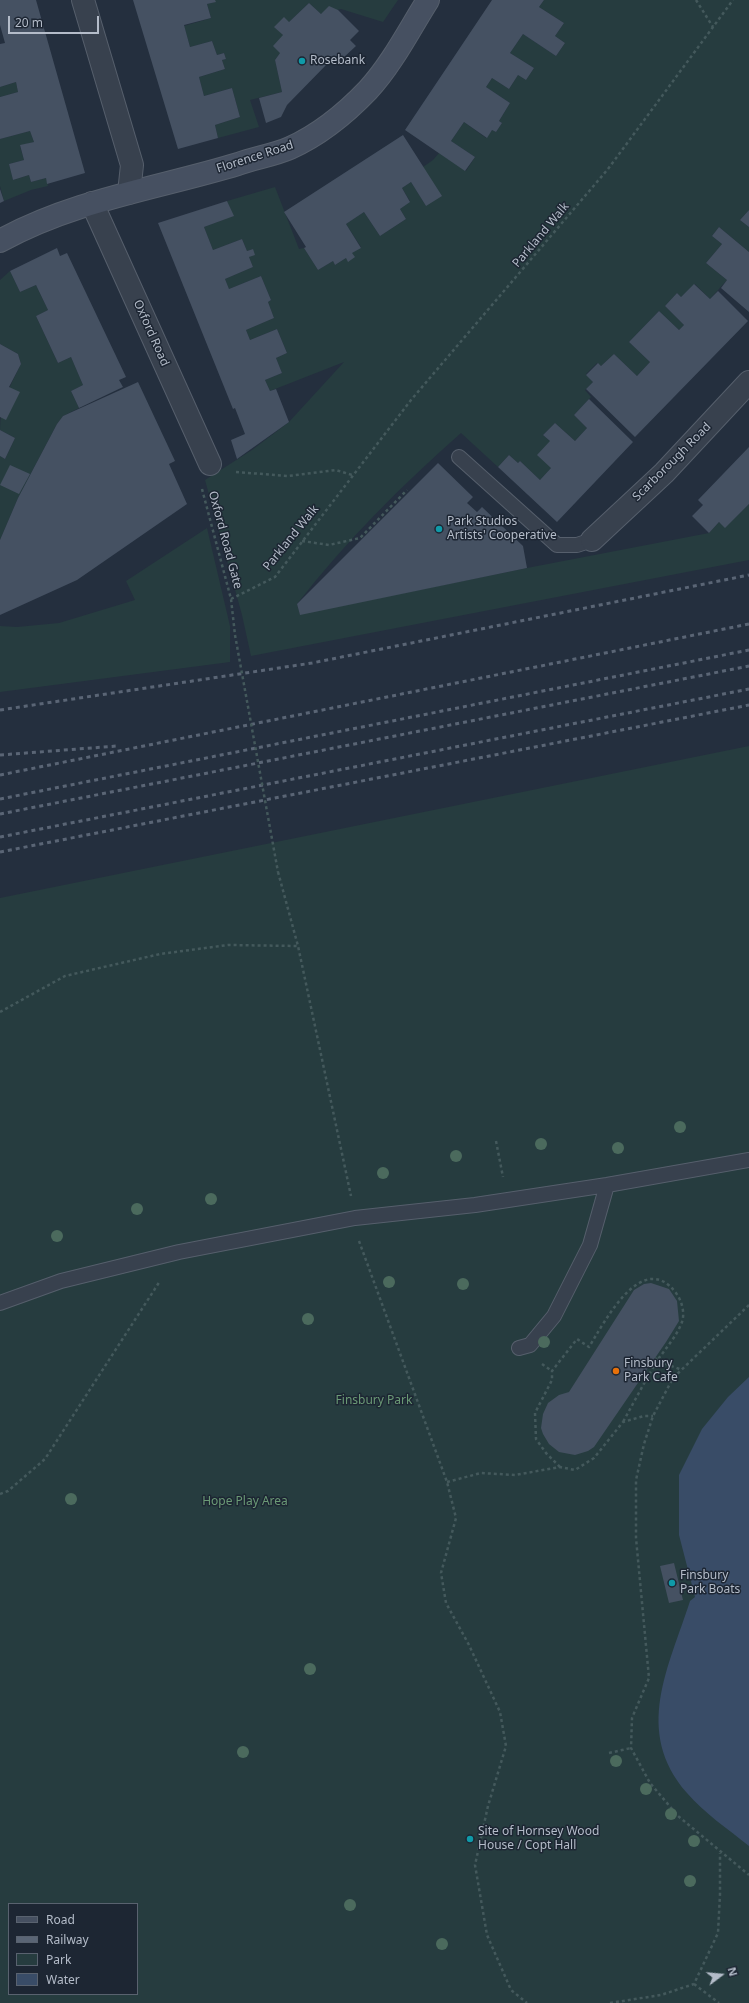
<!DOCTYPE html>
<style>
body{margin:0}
#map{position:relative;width:749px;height:2003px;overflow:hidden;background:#242f3e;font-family:"Noto Sans",sans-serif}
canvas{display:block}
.legend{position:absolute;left:8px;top:1903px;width:130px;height:92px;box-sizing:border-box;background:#1d2633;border:1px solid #59626f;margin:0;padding:5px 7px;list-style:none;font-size:12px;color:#b4bcc9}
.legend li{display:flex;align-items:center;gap:8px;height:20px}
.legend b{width:20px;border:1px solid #59626f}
.north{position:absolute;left:701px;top:1955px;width:40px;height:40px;-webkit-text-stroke:3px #1d2633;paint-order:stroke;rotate:74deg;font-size:11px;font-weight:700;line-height:16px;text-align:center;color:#b4bcc9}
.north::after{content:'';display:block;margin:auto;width:14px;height:18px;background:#b4bcc9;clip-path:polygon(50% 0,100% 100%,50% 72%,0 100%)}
.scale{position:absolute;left:8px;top:16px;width:91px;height:18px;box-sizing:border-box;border:2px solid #b4bcc9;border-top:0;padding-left:5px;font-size:12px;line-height:14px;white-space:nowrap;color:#b4bcc9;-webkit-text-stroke:3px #1d2633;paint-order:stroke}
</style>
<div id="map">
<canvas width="749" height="2003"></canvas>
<ul class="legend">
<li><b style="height:5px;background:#465061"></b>Road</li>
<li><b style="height:5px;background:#5a6575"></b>Railway</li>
<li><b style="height:11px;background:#263c3f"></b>Park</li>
<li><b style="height:11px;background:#394c67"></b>Water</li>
</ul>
<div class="north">N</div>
<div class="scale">20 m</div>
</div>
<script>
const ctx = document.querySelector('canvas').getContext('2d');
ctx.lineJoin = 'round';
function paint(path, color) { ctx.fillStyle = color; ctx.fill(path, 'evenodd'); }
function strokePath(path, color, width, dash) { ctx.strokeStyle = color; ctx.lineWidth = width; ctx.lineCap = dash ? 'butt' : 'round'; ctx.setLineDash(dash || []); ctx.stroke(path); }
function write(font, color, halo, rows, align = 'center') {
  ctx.font = font + ' "Noto Sans",sans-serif'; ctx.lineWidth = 3; ctx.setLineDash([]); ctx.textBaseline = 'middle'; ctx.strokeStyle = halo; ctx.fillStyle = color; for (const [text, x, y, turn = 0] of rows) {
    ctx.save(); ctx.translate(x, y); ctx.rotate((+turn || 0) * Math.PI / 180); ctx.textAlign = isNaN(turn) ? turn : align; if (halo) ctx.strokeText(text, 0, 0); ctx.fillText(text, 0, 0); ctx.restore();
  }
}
const green = new Path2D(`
 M215 0H398L383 22 341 9 321 14 309 3 289 22 275 27 283 35 280 53 275 60 282 92 250 100 259 127 218 138 215 125 240 117 232 88 204 96 199 77 225 69 222 60 226 59 224 53 217 55 212 41 190 47 184 26 211 18 207 4 215 2Z
 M544 0H749V210L740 220 749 227V252L719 227 712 236 722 244 706 263 727 280 710 299 695 284 681 297 677 293 665 306 684 325 679 330 659 311 629 342 650 362 637 376 614 354 601 366 597 363 586 374 593 382 585 390 591 397 574 415 587 428 575 441 555 423 543 435 550 441 551 468 540 480 520 461 518 463 509 455 498 467 461 433C402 485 345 542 297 604L300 614 527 568 709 533 719 522 725 527 749 504V560L251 656 242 615 205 480 252 450 289 422 344 362 270 391 265 380 282 373 276 358 287 353 277 329 250 340 246 330 274 318 268 302 271 300 261 276 229 289 225 279 253 267 249 257 253 249 247 251 242 239 213 250 204 227 233 216 227 201 275 187 299 249 304 248 318 270 333 261 335 265 346 258 348 261 352 253 361 247 346 224 364 212 380 236 406 219 400 209 410 201 402 188 411 182 426 206 423 167 433 160 439 153 466 171 475 157 451 141 464 122 486 138 492 130 496 132 502 123 499 121 510 103 486 87 492 78 509 89 518 75 526 80 534 68 510 53 523 34 556 56 565 43 555 36 564 23 539 7Z
 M16 82 18 92 0 97V87Z
 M30 131 34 142 20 146 24 160 9 164 13 180 29 175 31 182 46 178 48 186 31 190 4 201 0 186V139Z
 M10 271 20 292 36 285 48 310 36 316 58 363 71 357 83 385 71 391 79 408 63 416 57 424 18 498 0 540V456L5 459 15 438 0 430C0 406 10 385 21 364L18 354 0 344V280Z
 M207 528 230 626V662L0 692V626L17 627 59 623 135 600 126 581Z
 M749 746V2003H0V898ZM9 1904H137V1994H9Z`);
const water = new Path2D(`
 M749 1377V1846C728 1829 704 1813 687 1793 633 1731 669 1667 690 1601L695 1597 679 1535V1475L702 1429 728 1397Z`);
const building = new Path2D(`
 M0 0H36L85 173 47 184 46 178 31 182 29 175 13 180 9 164 24 160 20 145 34 142 30 131 0 139V97L18 92 16 82 0 87V44L5 43 0 25Z
 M133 0H215L216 2 207 4 211 18 184 25 190 47 212 41 217 55 224 53 226 59 222 60 225 69 199 77 204 96 232 88 240 117 215 125 218 138 178 149Z
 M492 0H544L539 7 564 23 555 36 565 43 556 56 523 34 510 53 534 68 526 80 518 75 509 89 492 78 486 87 510 103 499 121 502 123 496 132 492 130 487 138 464 122 451 141 475 157 465 171 405 130Z
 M309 3 321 14 329 6 338 10 359 31 350 40 356 46 342 59 338 55 329 62 287 105 281 117 266 123 259 98 282 92 275 60 280 53 273 46 283 35 274 27 284 17 289 22Z
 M403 135 442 196 426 206 411 182 402 188 410 202 400 209 406 219 380 236 364 212 346 224 361 248 352 253 355 257 348 262 346 258 335 265 333 261 318 270 304 248 306 247 284 212Z
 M0 189 4 201 0 203Z
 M227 201 234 216 204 227 213 250 242 239 247 251 253 249 255 255 249 257 253 267 225 279 229 289 261 276 271 300 268 302 274 318 246 330 250 340 277 329 287 353 276 358 282 373 265 380 270 391 276 389 289 422 237 459 231 440 245 434 235 408 233 409 158 223Z
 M749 210V227L740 220Z
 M719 227 749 252V312L721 288 727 280 706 263 722 244 712 236Z
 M57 248 60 256 67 253 126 377 119 380 123 387 79 408 71 391 83 385 71 357 58 363 36 316 48 310 36 285 20 292 10 271Z
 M694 284 710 299 718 291 748 321 635 437 586 389 593 382 586 375 598 363 601 366 614 354 637 376 650 362 629 342 659 311 679 330 684 325 665 306 677 293 681 297Z
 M0 344 18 354 21 364 9 387 20 392 6 420 0 417Z
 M138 382 175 461 169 464 187 504 77 580 0 615V540L18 498 57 424 63 416Z
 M589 399 633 442 557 522 498 467 509 455 518 463 520 461 540 480 551 468 537 455 550 441 543 435 555 423 575 441 587 428 574 415Z
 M0 430 15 438 5 459 0 456Z
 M749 447V504L725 528 719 522 709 533 692 516 703 505 698 500Z
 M438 463 473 497 467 503 477 512 482 507 523 546 527 568 300 615 297 604Z
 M10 465 30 474 19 494 0 485Z
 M651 1283 669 1289 677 1301 679 1321 666 1342 594 1447 588 1451 575 1455 559 1452 549 1444 543 1434 541 1428 543 1414 548 1403 559 1395 569 1392 634 1290 644 1284Z
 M674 1563 683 1600 669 1603 660 1566Z`);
const path = new Path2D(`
 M696 0 713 27
 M236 472 288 476 336 470 352 475
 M202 489 231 599 235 635
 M302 541 329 545 360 538 407 490
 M231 599 275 577 411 400 608 169 733 0
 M278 872 298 946 351 1196
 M0 1012 65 976 160 954 228 945 298 946
 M496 1141 503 1177
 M359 1241 447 1482 456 1518 441 1573 446 1603 469 1645 500 1712 506 1746 488 1806 475 1865 487 1935 511 1990 527 2003
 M749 1305 673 1378 653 1416 644 1444 636 1480V1538L649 1678 632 1718 631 1748 650 1783 678 1816 749 1875
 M655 1358 658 1361 682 1370
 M542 1364 552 1371
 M560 1467 546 1453 536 1439 535 1413 552 1380V1371L577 1339 589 1347C604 1323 642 1248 676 1293 682 1301 685 1313 682 1322 677 1336 665 1349 657 1361 645 1381 634 1402 623 1422
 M447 1482 481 1473 515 1475 560 1467 575 1470 594 1458 623 1422 644 1416H653
 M0 1494 8 1491 45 1459 160 1281
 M609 1753 631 1748
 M694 1984 719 2003
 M610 2003 661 1995 694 1984 718 1933 720 1894V1853`);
const service = new Path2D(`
 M459 457 557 545H577L592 540
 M0 1303 61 1281 179 1252 355 1218 475 1205 607 1185 749 1160
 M519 1348 530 1345 554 1316 590 1245 607 1185`);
const minor = new Path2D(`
 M83 0 132 165 129 193
 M92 203 210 464
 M592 540 664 473 749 382`);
const secondary = new Path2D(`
 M0 241C74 200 159 188 238 164 255 158 274 155 290 148 319 135 346 113 368 90 392 64 409 30 428 0`);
const rail = new Path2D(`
 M0 710 312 663 749 575
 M0 755 117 746
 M0 775 749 624
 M0 799 749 650
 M0 814 749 666
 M0 837 749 689
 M0 852 749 705`);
const pathBridge = new Path2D(`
 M235 635 278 872`);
const trees = [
 [680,1127],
 [541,1144],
 [618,1148],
 [456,1156],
 [383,1173],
 [211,1199],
 [137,1209],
 [57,1236],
 [389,1282],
 [463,1284],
 [308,1319],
 [544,1342],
 [71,1499],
 [310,1669],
 [243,1752],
 [616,1761],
 [646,1789],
 [671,1814],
 [694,1841],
 [690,1881],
 [350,1905],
 [442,1944]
];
const markers = [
 [302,61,4,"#0f9aa8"],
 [439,529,4,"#0f9aa8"],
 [616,1371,4,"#e8710a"],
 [672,1583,4,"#0f9aa8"],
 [470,1839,4,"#0f9aa8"]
];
const poiNames = [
 ["Rosebank",310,61],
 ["Park Studios",447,522],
 ["Artists' Cooperative",447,536],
 ["Finsbury",624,1364],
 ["Park Cafe",624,1378],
 ["Finsbury",680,1576],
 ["Park Boats",680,1590],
 ["Site of Hornsey Wood",478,1832],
 ["House / Copt Hall",478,1846]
];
const streetNames = [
 ["Florence Road",255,157,-18],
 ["Parkland Walk",541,235,-50],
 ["Oxford Road",151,333,66],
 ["Scarborough Road",672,462,-45],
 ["Parkland Walk",291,538,-51],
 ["Oxford Road Gate",225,540,75]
];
const parkNames = [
 ["Finsbury Park",374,1401],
 ["Hope Play Area",245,1502]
];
paint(green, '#263c3f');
paint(water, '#394c67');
paint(building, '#455162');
strokePath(service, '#565f6c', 16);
strokePath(minor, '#565f6c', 24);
strokePath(secondary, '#565f6c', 24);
strokePath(path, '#44595c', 2.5, [3, 3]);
strokePath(service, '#38414e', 14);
strokePath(minor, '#38414e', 22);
strokePath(secondary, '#465061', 22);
strokePath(rail, '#5a6575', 3, [4, 4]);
strokePath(pathBridge, '#44595c', 2.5, [3, 3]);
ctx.fillStyle = '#4b6a5d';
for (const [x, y] of trees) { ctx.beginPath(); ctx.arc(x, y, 6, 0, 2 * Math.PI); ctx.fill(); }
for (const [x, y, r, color] of markers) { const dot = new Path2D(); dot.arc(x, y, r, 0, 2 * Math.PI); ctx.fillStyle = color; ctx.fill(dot); strokePath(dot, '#1d2633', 1.5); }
write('12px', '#b4bcc9', '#1d2633', poiNames, 'left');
write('12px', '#b4bcc9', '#1d2633', streetNames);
write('12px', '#6b9a76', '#1d2633', parkNames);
</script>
